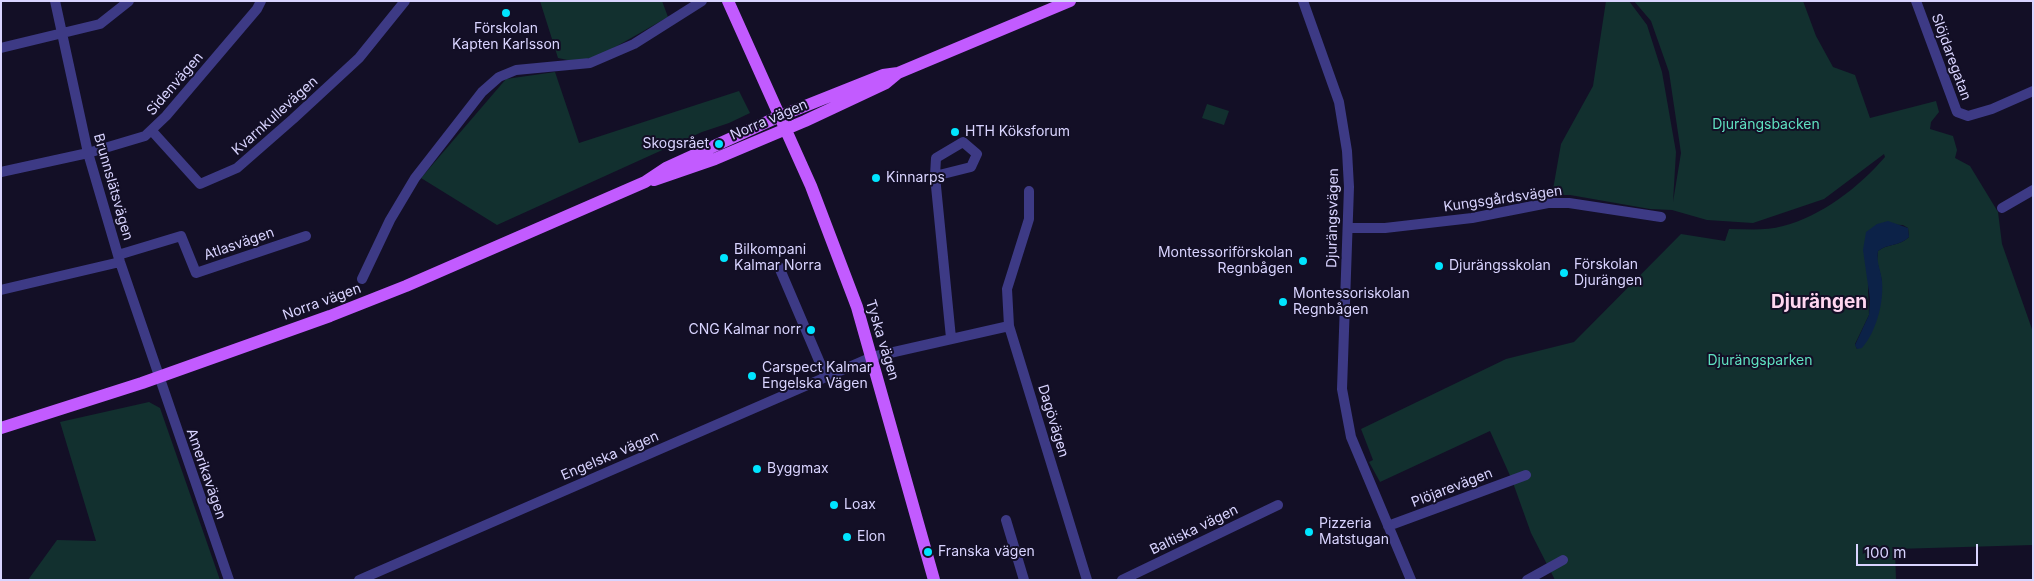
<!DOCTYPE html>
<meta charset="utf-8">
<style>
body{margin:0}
#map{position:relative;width:2034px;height:581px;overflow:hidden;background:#130f26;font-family:Inter,sans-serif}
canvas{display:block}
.frame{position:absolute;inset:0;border:2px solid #d9d4ff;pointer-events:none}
.scale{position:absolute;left:1856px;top:544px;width:122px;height:22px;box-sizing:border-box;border:2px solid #d9d4ff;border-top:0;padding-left:6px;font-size:15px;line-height:18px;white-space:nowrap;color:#d9d4ff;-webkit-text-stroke:4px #130f26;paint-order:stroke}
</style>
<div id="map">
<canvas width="2034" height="581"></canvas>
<div class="frame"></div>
<div class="scale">100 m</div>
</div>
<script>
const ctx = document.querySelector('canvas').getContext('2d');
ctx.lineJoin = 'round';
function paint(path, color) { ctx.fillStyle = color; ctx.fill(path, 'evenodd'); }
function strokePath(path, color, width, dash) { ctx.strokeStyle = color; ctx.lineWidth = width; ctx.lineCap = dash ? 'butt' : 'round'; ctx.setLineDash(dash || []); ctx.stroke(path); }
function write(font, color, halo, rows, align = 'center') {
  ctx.font = font + ' Inter,sans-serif'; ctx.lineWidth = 4; ctx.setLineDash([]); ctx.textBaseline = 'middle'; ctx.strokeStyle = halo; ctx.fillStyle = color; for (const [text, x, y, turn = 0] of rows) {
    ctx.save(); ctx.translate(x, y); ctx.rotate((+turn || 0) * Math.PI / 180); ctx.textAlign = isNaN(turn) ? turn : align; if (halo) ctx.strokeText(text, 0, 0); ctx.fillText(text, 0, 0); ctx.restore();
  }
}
const green = new Path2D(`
 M540 1H662L668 17 603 54 577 62 558 58Z
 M1606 1H1629L1647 25 1662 72 1676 152 1673 202 1681 153 1669 72 1651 21 1634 1H1803L1816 36 1833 67 1855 75 1870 118 1936 101 1939 112 1931 122 1930 129 1953 136 1957 150 1955 158 1970 166 1998 212 2002 244 2033 332V545L1895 549 1896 580H1555L1531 533 1512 480 1490 431 1380 482 1369 462 1373 460 1361 429 1506 359 1574 342 1681 234 1725 241 1729 229C1747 229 1766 231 1783 226 1822 216 1859 187 1885 157L1884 154 1824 199 1753 223 1707 220 1672 210 1650 209 1570 195H1552L1561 144 1593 86ZM1877 224 1903 225 1908 228 1909 237C1898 247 1889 243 1878 251L1877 261 1882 281 1857 349 1855 344 1869 315 1868 290Z
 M555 72 579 143 739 91 750 113 729 123 702 132 497 225 421 178 506 79Z
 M1207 104 1229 111 1224 125 1202 118Z
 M149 402 160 408 220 580H28L57 540 96 541 60 422Z`);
const water = new Path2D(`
 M1888 221 1908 228 1909 237C1898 247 1889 243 1878 251 1876 263 1881 270 1882 281 1884 303 1876 332 1862 348L1857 349 1855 345 1869 315 1870 299 1863 250 1866 232 1877 224Z`);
const minor = new Path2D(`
 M55 1 88 153 120 262 229 580
 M1303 1 1339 102 1347 151 1349 187 1342 389 1351 437 1411 580
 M1916 1 1957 112 1968 116 1992 109 2033 91
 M1 48 100 24 129 1
 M152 131 200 184 237 168 293 119 359 58 405 1
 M1 172 88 153 145 136 166 116 257 9 261 1
 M935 176 936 158 963 142 977 154 971 167 935 176 951 338
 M1029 191V219L1007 289 1009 326 1087 580
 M2002 208 2033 190
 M1348 228H1385L1472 218 1548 203H1569L1661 217
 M118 255 181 236 196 273 306 236
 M779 267 826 377
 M362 279 390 220 415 178 482 92 499 77 516 70 590 63 634 44 702 1
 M1 290 120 262
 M1006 520 1024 580
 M1388 526 1526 475
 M359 580 872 357 1009 326
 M1122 580 1278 505
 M1527 580 1563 560`);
const major = new Path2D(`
 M728 1 811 186 857 307 934 580
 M654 180 715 159 805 121 886 83 898 73
 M1 428 142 383 330 316 406 286 645 182 666 168 780 116 883 75 898 73 1070 1`);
const markers = [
 [506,13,5,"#00e5ff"],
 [955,132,5,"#00e5ff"],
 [719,144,5,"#00e5ff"],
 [876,178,5,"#00e5ff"],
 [724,258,5,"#00e5ff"],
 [1303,261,5,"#00e5ff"],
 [1439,266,5,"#00e5ff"],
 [1564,273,5,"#00e5ff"],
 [1283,302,5,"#00e5ff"],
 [811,330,5,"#00e5ff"],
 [752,376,5,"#00e5ff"],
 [757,469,5,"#00e5ff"],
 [834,505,5,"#00e5ff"],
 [1309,532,5,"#00e5ff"],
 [847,537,5,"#00e5ff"],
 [928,552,5,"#00e5ff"]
];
const poiNames = [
 ["Förskolan",506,29,"center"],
 ["Kapten Karlsson",506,45,"center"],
 ["HTH Köksforum",965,132],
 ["Skogsrået",709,144,"right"],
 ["Kinnarps",886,178],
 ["Bilkompani",734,250],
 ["Kalmar Norra",734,266],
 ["Montessoriförskolan",1293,253,"right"],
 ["Regnbågen",1293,269,"right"],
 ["Förskolan",1574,265],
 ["Djurängen",1574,281],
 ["Djurängsskolan",1449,266],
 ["Montessoriskolan",1293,294],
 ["Regnbågen",1293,310],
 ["CNG Kalmar norr",801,330,"right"],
 ["Carspect Kalmar",762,368],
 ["Engelska Vägen",762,384],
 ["Byggmax",767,469],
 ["Loax",844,505],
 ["Pizzeria",1319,524],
 ["Matstugan",1319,540],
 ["Elon",857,537],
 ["Franska vägen",938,552]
];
const streetNames = [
 ["Slöjdaregatan",1951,57,70],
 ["Sidenvägen",175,84,-49],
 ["Kvarnkullevägen",275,116,-42],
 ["Norra vägen",769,120,-23],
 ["Brunnslätsvägen",113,187,74],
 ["Kungsgårdsvägen",1503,199,-8],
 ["Djurängsvägen",1333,218,-89],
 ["Atlasvägen",239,244,-19],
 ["Norra vägen",322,302,-20],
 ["Tyska vägen",882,340,73],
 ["Dagövägen",1053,421,73],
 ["Engelska vägen",610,456,-23],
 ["Amerikavägen",206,474,71],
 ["Plöjarevägen",1452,488,-21],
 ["Baltiska vägen",1194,530,-26]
];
const parkNames = [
 ["Djurängsbacken",1766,125],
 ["Djurängsparken",1760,361]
];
const districtNames = [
 ["Djurängen",1819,302]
];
paint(green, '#12302f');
paint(water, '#0c2248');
strokePath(minor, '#3d3a85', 10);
strokePath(major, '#c25bff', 12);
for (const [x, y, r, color] of markers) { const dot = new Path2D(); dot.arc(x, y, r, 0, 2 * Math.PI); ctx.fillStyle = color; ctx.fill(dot); strokePath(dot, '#130f26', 2); }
write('14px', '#d9d4ff', '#130f26', poiNames, 'left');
write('14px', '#d9d4ff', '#130f26', streetNames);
write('14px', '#5fe0c0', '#130f26', parkNames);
write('bold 19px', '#ffd6f0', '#130f26', districtNames);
</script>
